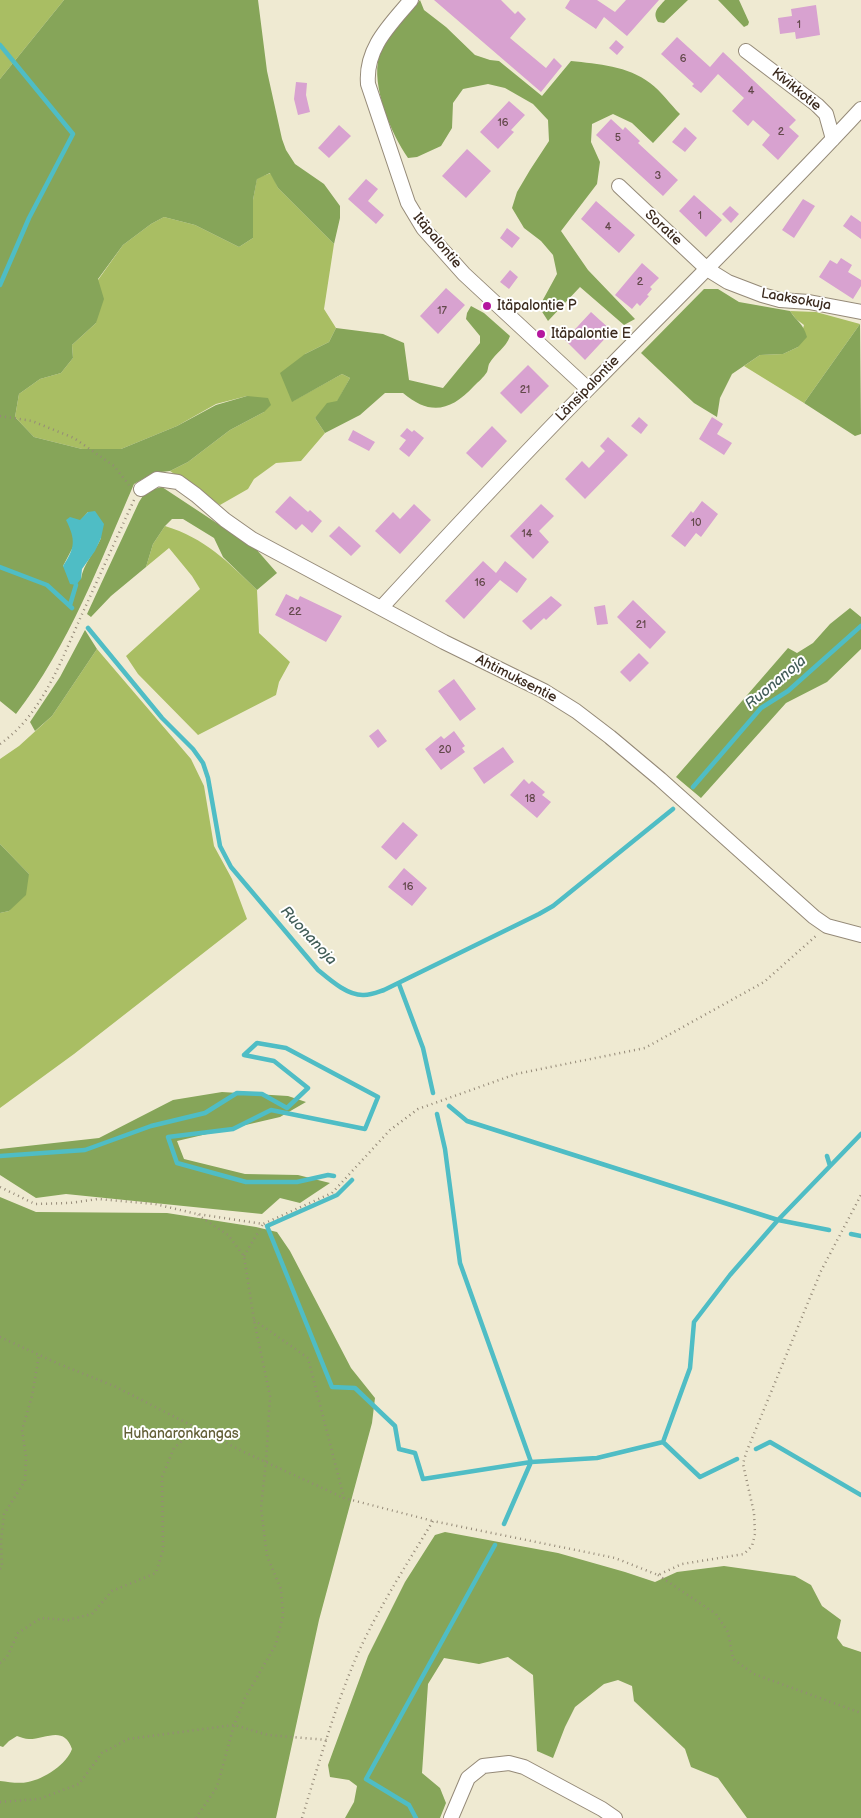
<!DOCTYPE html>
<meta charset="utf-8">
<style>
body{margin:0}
canvas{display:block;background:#efead2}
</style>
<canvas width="861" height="1818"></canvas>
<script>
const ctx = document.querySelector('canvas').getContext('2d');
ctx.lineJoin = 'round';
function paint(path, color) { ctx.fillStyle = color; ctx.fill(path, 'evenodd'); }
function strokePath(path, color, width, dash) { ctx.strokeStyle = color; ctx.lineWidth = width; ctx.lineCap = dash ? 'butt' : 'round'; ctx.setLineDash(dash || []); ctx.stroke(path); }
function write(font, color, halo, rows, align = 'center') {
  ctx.font = font + ' "Balsamiq Sans",sans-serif'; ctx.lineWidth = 4; ctx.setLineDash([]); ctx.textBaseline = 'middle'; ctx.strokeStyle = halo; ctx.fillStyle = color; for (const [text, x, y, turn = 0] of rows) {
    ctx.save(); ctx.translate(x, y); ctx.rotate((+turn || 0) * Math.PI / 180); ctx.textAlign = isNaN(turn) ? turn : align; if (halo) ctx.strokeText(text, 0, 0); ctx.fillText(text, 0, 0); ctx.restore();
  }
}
const green = new Path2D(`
 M0 0H64L0 79Z
 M271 173 278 188 334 244 324 309 336 328 329 342 305 354 293 401 342 374 350 378 337 402 315 418 325 433 301 461 276 463 254 479 248 489 220 505 170 471 188 462 230 430 264 412 247 396 216 404 177 426 121 449H82L34 437 15 417 19 394 40 379 61 373 73 358 72 345 96 323 98 280 123 245 151 224 164 217 195 225 239 247 253 238V200L257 178Z
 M790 311 816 312 860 324 804 403 744 366 760 355 783 354 798 347 804 325 796 319Z
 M165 526C205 538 228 562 257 590L259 633 290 662 279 682 276 695 198 735 138 674 126 656 200 589 192 576 169 548 146 567 153 544Z
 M97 649 191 759 204 786 214 846 232 879 247 919 74 1054 0 1108V913L9 911 29 874 0 844V759L19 746 52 716Z`);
const forest = new Path2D(`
 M64 0H258L267 71 282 139 286 150 295 164 324 184 340 206V218L334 244 278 188 270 173 257 179 253 200V238L239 247 195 225 164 217 151 224 123 245 98 279 104 299 96 323 72 345 73 358 61 373 40 379 19 394 15 417 34 437 82 449H121L177 426 216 405 247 396 268 398 271 405 264 412 230 430 188 462 170 471 153 473 134 484C100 562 69 646 16 714L0 701V79ZM88 512 101 538C95 552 83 564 81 579L63 566 73 547V533L80 521Z
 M420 0 424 10 446 27 475 55 490 60 499 61 542 96 571 61C598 64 628 66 650 83 661 91 670 104 680 114L653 143 632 123 613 114 592 124 591 142 600 162 597 184 561 231 588 270 635 319 624 325 580 287 548 321 539 307 557 274 553 255 541 241 524 228 512 208 517 192 530 170 549 141 548 120 533 104 505 88 488 84 463 89 453 103 452 128 441 146 417 157 408 158C391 133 371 87 379 56 384 38 408 15 420 0Z
 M665 0H688L664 23 658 22C652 12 658 8 665 0Z
 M718 0H739L749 22 748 25 744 27Z
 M704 289H718L739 302 790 311C798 323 803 323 807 337L798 347 783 354 760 355 732 374 720 398 717 417 694 403 641 353Z
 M471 306 484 313 510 336C506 348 495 353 489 364 488 367 488 369 487 372 484 377 478 382 474 386 451 411 430 416 403 393H385L360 415 325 433 315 418 327 403 337 401 350 378 342 374 292 402 280 373 305 354 329 342 336 328 383 334 404 343 409 380 443 388 480 343V336L466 319 467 313Z
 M860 324 861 434 855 436 804 403Z
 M162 487 256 549 277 573 257 590 223 557 214 538 183 519H172L165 526 153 544 146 567 111 596 91 617 87 614 139 502 146 491Z
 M850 608 861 617V649L827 682 786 703 701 798 676 777 788 648 797 653 813 643 830 624Z
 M85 630 97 649 52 716 35 731 30 722 60 677Z
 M0 844 29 874 26 895 9 911 0 913Z
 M222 1092 288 1096 306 1102 280 1117 177 1141 184 1159 245 1174 298 1175 330 1183 300 1203 280 1198 262 1214 66 1194 36 1198 0 1175V1149L99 1138 173 1100Z
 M0 1197 36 1212 167 1213 256 1227 277 1232 290 1251 351 1368 375 1398 372 1423 319 1620 276 1818H0V1781C9 1782 19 1784 28 1782 44 1779 67 1764 72 1749 64 1725 46 1739 29 1739 25 1739 21 1737 17 1736L9 1741 3 1747 0 1746Z
 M445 1532 558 1553 625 1572 655 1582 677 1572 724 1566 795 1576 811 1585 822 1606 841 1620 837 1638 843 1646 861 1652V1818H747L718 1778 691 1767 685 1749 634 1701 632 1686 618 1680 604 1684 575 1707 565 1727 553 1758 537 1751 533 1675 508 1657 479 1664 444 1658 428 1684 422 1773 440 1788 446 1803 440 1818H345L354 1802 357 1786 349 1780 330 1777 328 1765 368 1656 405 1582 435 1535Z`);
const water = new Path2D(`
 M95 511 104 524 101 538 95 551 82 569 81 579 76 585 70 584 63 566C75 548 76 540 66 520L70 517 80 520 88 512Z`);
const stream = new Path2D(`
 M0 45 73 134 29 218 0 285
 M0 567 47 585 72 608
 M70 605 76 585
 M88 628 162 718 193 749 203 763 208 778 220 846 231 867 318 970C330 980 348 996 364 995 371 995 378 992 384 990L539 914 553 906 673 809
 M693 787 761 708 788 691 861 626
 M399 984 423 1048 433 1093
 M449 1106 467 1121 778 1220 829 1230
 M437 1114 445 1149 460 1263 531 1462 504 1524
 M0 1156 85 1150 151 1126 205 1113 237 1093 262 1094 287 1108 308 1088 274 1061 244 1055 257 1043 286 1048 378 1097 365 1129 271 1110 233 1129 168 1137 177 1163 246 1182H297L328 1175 334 1176
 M827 1156 830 1166
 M352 1180 337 1195 267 1226 332 1387 355 1388 395 1426 399 1449 415 1453 423 1479 531 1462 597 1458 663 1442 700 1477 737 1459
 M851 1234 861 1236
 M663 1442 690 1368 694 1322 730 1275 778 1220 861 1134
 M756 1449 770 1442 861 1495
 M416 1818 409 1805 366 1779 495 1545`);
const building = new Path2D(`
 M434 0H501L515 14 518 11 526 19 510 38 546 68 554 58 562 66 541 92Z
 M570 0H597L615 12 626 0H659L627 36 604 17 596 29 565 8Z
 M816 5 820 35 796 39 795 32 780 34 778 18 792 16 791 9Z
 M677 37 710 67 723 52 796 120 789 127 799 136 778 160 762 145 770 135 753 120 748 126 732 111 744 98 718 74 701 93 692 86 694 84 661 54Z
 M616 40 624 47 617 55 609 48Z
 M296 82 307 83 306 95 310 112 298 115 294 99Z
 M509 101 525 115 511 130 514 132 498 149 480 132Z
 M611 119 623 130 625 127 640 141 638 143 678 180 663 196 596 135Z
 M339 125 351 136 329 158 318 148Z
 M685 127 697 138 685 152 672 142Z
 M467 149 491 171 466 198 442 176Z
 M366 179 378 189 368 201 384 215 376 224 348 199Z
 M694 195 722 220 706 237 679 211Z
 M803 199 815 206 794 238 782 230Z
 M596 201 635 235 619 253 581 219Z
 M730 206 739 214 731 223 722 214Z
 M851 215 861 222V239L843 226Z
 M507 228 520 238 512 248 500 238Z
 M841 258 852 265 848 272 861 280V286L853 299 819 277 830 260 837 264Z
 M642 263 659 278 650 287 652 289 647 295 649 296 640 306 637 303 632 309 615 295Z
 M510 270 518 277 509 289 500 282Z
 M446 288 465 305 438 334 420 316Z
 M591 312 612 331 585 360 565 340Z
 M528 365 549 386 521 414 500 393Z
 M639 417 648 425 641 434 631 426Z
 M712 417 723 424 717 434 732 443 724 455 699 439Z
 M492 426 507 441 482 468 466 453Z
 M407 428 412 432 414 430 424 438 409 457 399 449 406 440 400 436Z
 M353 430 375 442 369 451 348 440Z
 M608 437 628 455 585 499 565 479 582 461 589 468 605 451 600 446Z
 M290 496 308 512 310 510 322 521 312 533 302 524 296 530 275 512Z
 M702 501 718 514 701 537 696 533 685 547 671 536 691 511 693 513Z
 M414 504 431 520 400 554 375 531 393 512 400 519Z
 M541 504 554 516 539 531 549 542 533 559 510 536Z
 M339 526 361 546 351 556 329 536Z
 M483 561 496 573 505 561 527 579 517 593 500 580 464 619 445 601Z
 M286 594 298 600 300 596 342 616 326 642 275 615Z
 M551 596 562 605 546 620 544 618 531 630 522 621Z
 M633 600 666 632 650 649 617 617Z
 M605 605 608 624 597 625 594 607Z
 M639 653 649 663 630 682 620 672Z
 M454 679 476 709 460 721 438 691Z
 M378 729 387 741 378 748 369 736Z
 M454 731 465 746 462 748 465 752 441 770 425 749 441 736 444 739Z
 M503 747 514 762 484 784 473 768Z
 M524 779 529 784 532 781 545 792 542 795 551 802 537 818 510 795Z
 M403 822 418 835 396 860 381 847Z
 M404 868 427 888 412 906 388 887Z`);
const path = new Path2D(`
 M0 416 32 421 74 438 114 466 129 485
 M0 744C43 714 62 658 83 612 100 575 117 537 134 500
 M0 1187 35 1204 70 1203 98 1199 155 1204 197 1214 263 1224 332 1193 390 1130 418 1109 516 1074 645 1048 764 982 817 935
 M244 1256 263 1224
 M254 1320 308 1358 344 1498 433 1521
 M0 1337 59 1364 114 1386 244 1452 344 1498
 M0 1569 2 1566 1 1542 4 1514 25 1481 26 1456 22 1430 32 1396 39 1355
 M658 1575 716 1614 728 1632 733 1659 754 1674 861 1713
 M0 1663 7 1657 18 1633 41 1618 68 1620 92 1614 112 1591 156 1573 163 1550 162 1477 174 1448 198 1427
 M0 1802 39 1799 79 1784 102 1753 128 1739 234 1725 268 1735 327 1740
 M196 1818 217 1787 234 1725 245 1698 276 1644 283 1616 281 1589 267 1556 261 1508 266 1461 270 1396 254 1320 244 1256 228 1235 198 1215
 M302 1818C319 1763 335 1706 358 1653 379 1607 407 1564 433 1521L615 1558 658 1575 682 1564 744 1554 752 1546 755 1534 754 1513 743 1464 746 1453 821 1271 861 1195`);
const street = new Path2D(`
 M411 0C390 25 365 48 368 84L408 203 423 228 464 274 588 389
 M746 51 817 105 826 114 833 139
 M619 186 707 269 728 282 762 295 780 300 809 302 861 312
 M141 489 157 479 178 482 196 495 225 520 252 539 444 642 544 691 576 711 610 737 660 779 814 917 827 926 861 935
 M381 608C449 534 518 460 589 388 680 295 773 204 861 109
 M451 1818 468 1778 483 1766 509 1763 524 1767 602 1809 615 1818`);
const markers = [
 [487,306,5,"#b5179e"],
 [541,334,5,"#b5179e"]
];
const numberNames = [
 ["1",799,25],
 ["6",683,59],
 ["4",751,91],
 ["16",503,123],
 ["2",781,132],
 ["5",618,138],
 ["3",658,176],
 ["1",700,216],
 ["4",608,227],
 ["2",640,282],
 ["17",442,311],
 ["21",525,390],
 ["10",696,523],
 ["14",527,534],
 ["16",480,583],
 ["22",295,612],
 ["21",641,625],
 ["20",445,750],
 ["18",530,799],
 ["16",408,887]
];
const streetNames = [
 ["Kivikkotie",796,90,39],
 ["Soratie",663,228,43],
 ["Itäpalontie",437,241,50],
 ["Laaksokuja",796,300,10],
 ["Länsipalontie",588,389,-46],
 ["Ahtimuksentie",516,679,27]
];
const poiNames = [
 ["Itäpalontie P",497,306],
 ["Itäpalontie E",551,334]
];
const parkNames = [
 ["Huhanaronkangas",181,1434]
];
const waterNames = [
 ["Ruonanoja",776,683,-40],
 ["Ruonanoja",308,936,47]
];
paint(green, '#a9be63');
paint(forest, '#86a559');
paint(water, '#4fbdc5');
strokePath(stream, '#4fbdc5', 4.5);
paint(building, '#d8a2d0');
strokePath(street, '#958a78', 16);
strokePath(path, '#958a78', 2.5, [1, 4]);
strokePath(street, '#fff', 14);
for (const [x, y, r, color] of markers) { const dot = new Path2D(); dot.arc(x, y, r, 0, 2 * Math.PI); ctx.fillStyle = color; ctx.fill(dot); strokePath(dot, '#fff', 2); }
write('11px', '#62484a', null, numberNames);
write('14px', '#3b2a1e', '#fff', streetNames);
write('14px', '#3b2a1e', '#fff', poiNames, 'left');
write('14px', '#625e36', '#fff', parkNames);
write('italic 15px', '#425d58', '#fff', waterNames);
</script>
